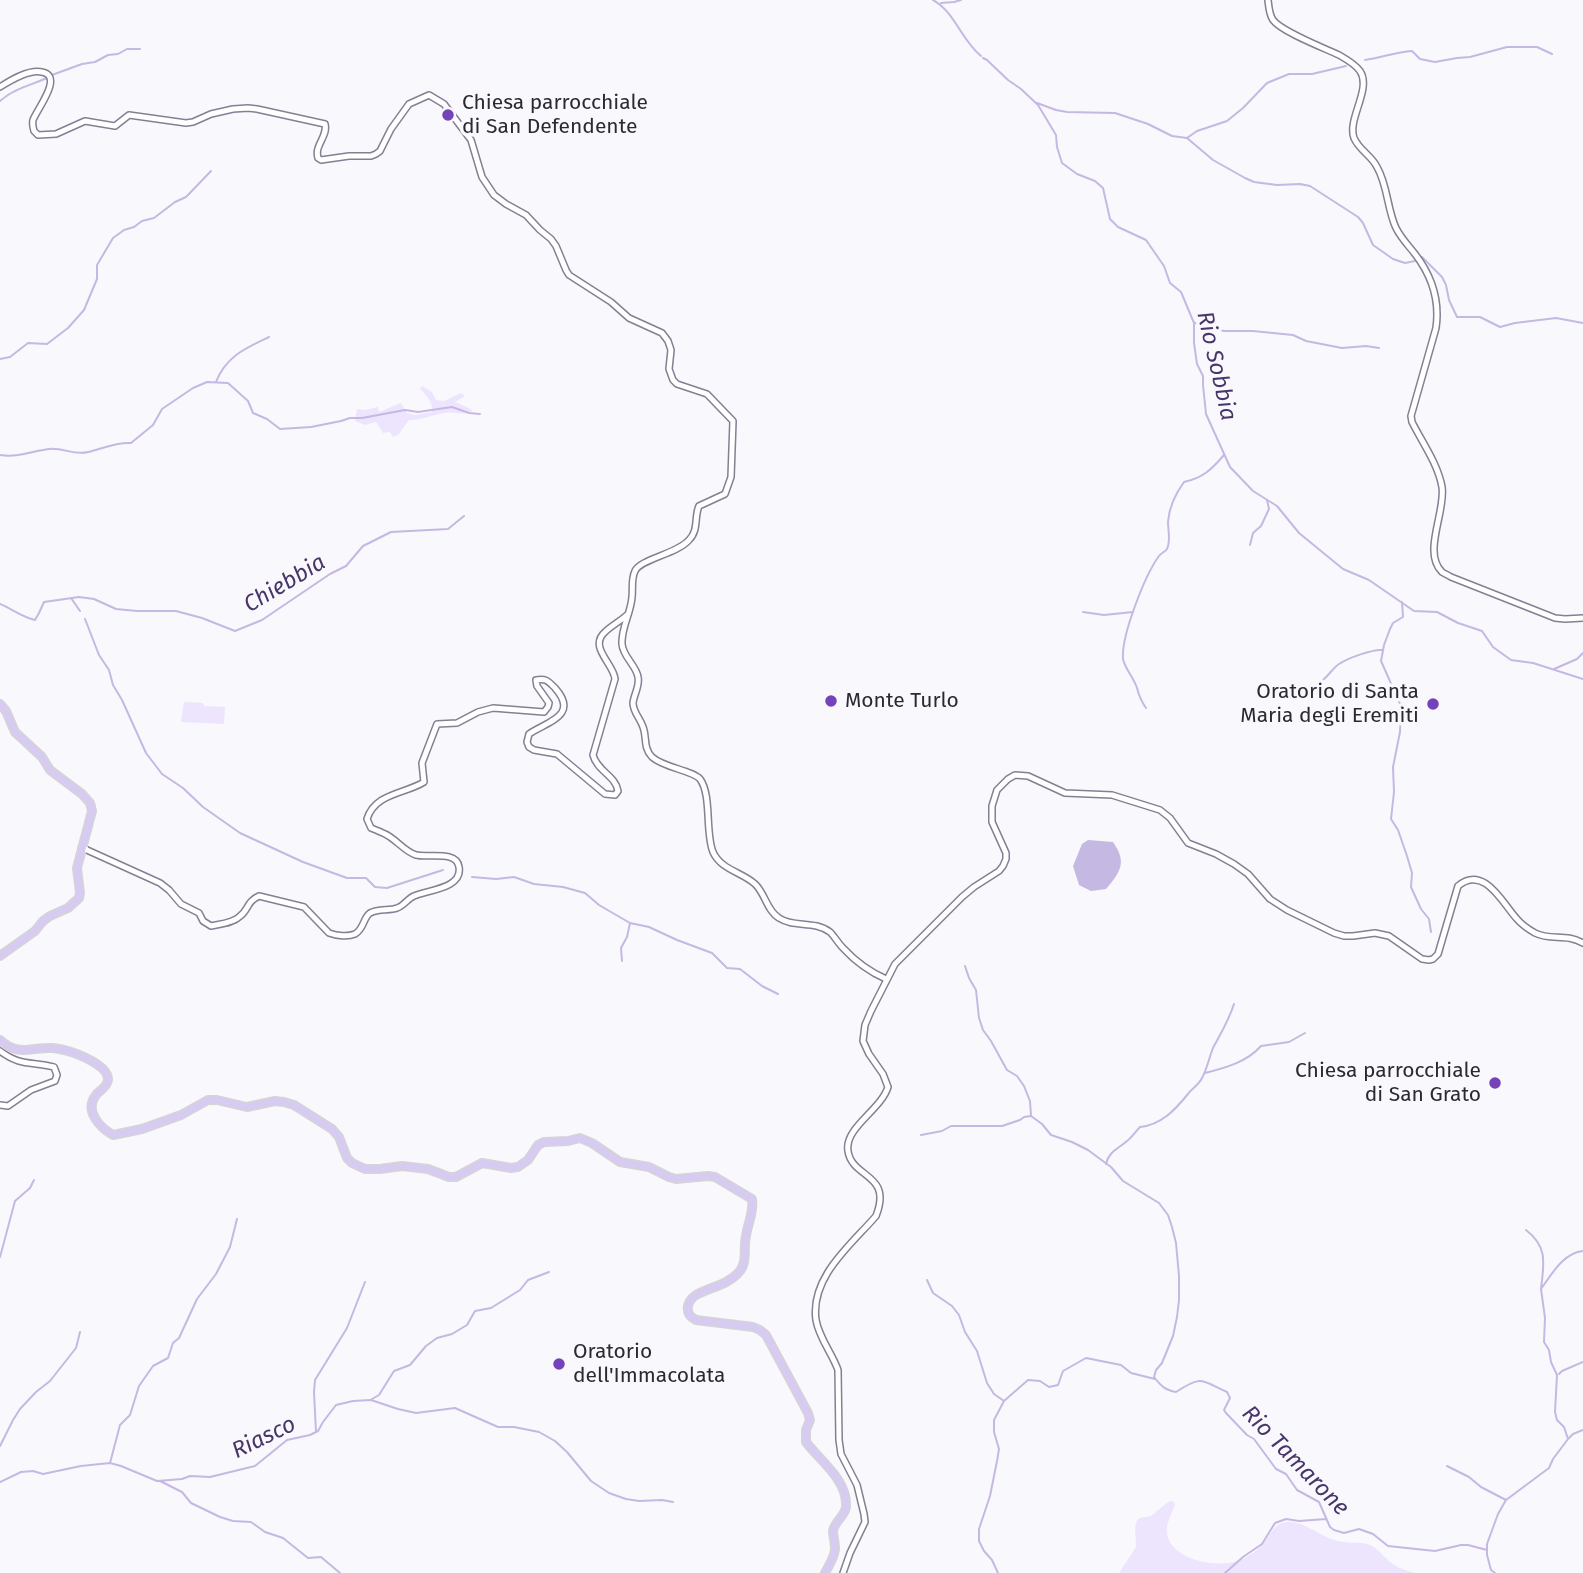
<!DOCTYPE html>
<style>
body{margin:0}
canvas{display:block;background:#f9f8fd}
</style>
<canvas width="1583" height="1573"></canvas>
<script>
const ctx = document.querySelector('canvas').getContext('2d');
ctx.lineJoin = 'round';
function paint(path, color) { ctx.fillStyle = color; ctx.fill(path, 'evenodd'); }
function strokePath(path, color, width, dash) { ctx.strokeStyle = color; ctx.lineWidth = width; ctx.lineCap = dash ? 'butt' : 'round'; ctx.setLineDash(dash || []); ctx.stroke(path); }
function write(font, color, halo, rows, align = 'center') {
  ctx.font = font + ' "Fira Sans",sans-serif'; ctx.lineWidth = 7; ctx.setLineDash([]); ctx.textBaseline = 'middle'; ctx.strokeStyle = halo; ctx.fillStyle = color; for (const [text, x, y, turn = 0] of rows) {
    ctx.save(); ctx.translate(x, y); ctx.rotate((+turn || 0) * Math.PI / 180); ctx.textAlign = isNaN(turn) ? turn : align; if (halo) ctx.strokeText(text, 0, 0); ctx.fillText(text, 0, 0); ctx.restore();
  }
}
const green = new Path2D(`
 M422 386 432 392 436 400 444 401 461 393 465 396 455 402 467 407 473 411C462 416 455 411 444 413 432 415 422 420 409 420L398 435 393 437 390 432 383 433 376 422 365 425 355 421 357 409 365 410 378 407 379 412 401 403 407 413 415 415 432 412C433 402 427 396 420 389Z
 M184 702 203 703 204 706 225 707 224 724 181 722Z
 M1172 1501 1175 1503C1173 1513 1165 1523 1167 1534 1172 1562 1223 1570 1245 1558 1251 1554 1258 1550 1262 1545 1271 1536 1274 1521 1289 1522 1309 1523 1322 1538 1338 1541 1349 1544 1360 1541 1370 1545 1377 1548 1381 1554 1387 1559 1395 1567 1404 1570 1415 1573H1119L1136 1547 1135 1527 1137 1520 1140 1518 1151 1516 1168 1502Z`);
const water = new Path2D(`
 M1088 840 1113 842C1127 862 1121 871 1106 889L1091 891 1079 885 1073 866 1082 844Z`);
const stream = new Path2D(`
 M933 0C955 12 961 40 981 56
 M941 3 954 2 961 0
 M983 58 987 60 1008 80 1021 89 1038 105 1056 135 1057 147 1062 163 1077 174 1095 181 1103 188 1110 219 1118 227 1146 240 1164 266 1170 283 1181 292 1194 323V343L1197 364 1203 376V385L1206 414 1230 467 1253 491 1277 506 1299 533 1343 569 1369 580 1414 611 1437 612 1458 623 1482 631 1493 647 1511 660 1533 663 1583 679
 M1365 60C1381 58 1395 52 1412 51L1420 59 1435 62 1457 58 1470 57 1507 47H1537L1552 54
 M52 75 82 64 95 62 108 55 118 54 127 49H140
 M0 101C13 89 31 85 47 78
 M1037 103 1056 110 1067 112 1115 113 1148 124 1172 136 1187 138 1213 160 1245 178 1254 182 1277 185 1300 184 1310 186 1358 217 1363 223 1373 245 1393 259 1405 263 1415 261
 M1187 138 1197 131 1227 121 1243 108 1267 83 1289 74H1312L1346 66
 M1422 257 1442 277 1446 285 1449 300 1457 317H1480L1500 327 1515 323 1556 318 1583 323
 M1195 323 1224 331H1253L1293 335 1306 341 1342 348 1366 346 1379 348
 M0 359 10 357 28 343 47 344 68 328 84 310 97 279V265L113 238 124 230 134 227 142 221 154 218 175 202 186 197 211 171
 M216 382C226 356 246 348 269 337
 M0 455C17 458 32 451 49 449 62 447 75 456 88 452 102 449 115 442 131 443L153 425 162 409 193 388 207 382 228 383 248 401 253 413 267 419 280 429 311 427 341 421 350 418H362L405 410 418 412 452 407 469 413 480 414
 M1250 545 1253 533 1261 526 1269 509 1267 500
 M71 598 80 611
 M1402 602 1403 617 1393 623 1390 629 1384 645 1381 661 1401 706 1400 732 1393 767 1394 792 1391 819 1398 830 1407 856 1412 873 1411 887 1421 909 1429 919 1431 932
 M0 604C12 609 22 617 35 620L39 613 44 602 79 597 94 599 116 609 137 611H176L202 618 235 631 262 620 330 574 346 566 363 546 391 532 448 529 464 516
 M1083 612 1104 615 1133 612
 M85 619 99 655 109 670 113 685 122 700 146 753 162 774 183 788 203 807 240 833 303 862 347 878H366L375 887 387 888 443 870
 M1554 669 1577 659 1583 653
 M1323 680C1329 675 1333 668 1339 664 1348 658 1373 649 1382 650
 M1146 708C1141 701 1139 696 1137 688 1134 678 1125 669 1123 659 1121 636 1145 575 1159 556 1161 553 1165 552 1167 549 1171 541 1168 530 1168 522 1169 508 1176 493 1184 482 1203 478 1212 469 1224 455
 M472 877 496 879 514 877 534 884 563 887 585 893 599 905 630 923 649 927 677 940 712 953 727 968 740 969 762 986 778 994
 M622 961 621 948 627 937 630 923
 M965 966 969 978 976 990 979 1018 983 1030 991 1041 1007 1070 1017 1076 1024 1086 1030 1101 1031 1116 1042 1124 1051 1135 1072 1142 1088 1150 1111 1167 1123 1181 1159 1203 1168 1215 1172 1227 1176 1243 1179 1276V1300L1177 1317 1173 1336 1162 1363 1156 1370 1154 1377C1161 1386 1165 1390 1176 1392 1202 1375 1200 1380 1227 1392L1230 1398 1224 1410 1226 1413 1247 1435 1254 1439 1276 1469 1286 1474 1297 1490 1319 1502 1330 1527 1334 1530 1344 1533 1359 1529 1373 1534 1388 1546 1435 1551 1461 1545H1468L1487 1550
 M1205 1073C1225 1068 1247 1062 1261 1046L1289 1042 1305 1033
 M921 1135 942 1131 951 1126H1002L1020 1120 1024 1117 1031 1116
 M1106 1164C1109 1151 1118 1149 1127 1141 1132 1137 1136 1131 1140 1127 1161 1125 1175 1110 1188 1094 1192 1088 1198 1086 1202 1078 1207 1069 1209 1058 1213 1048 1221 1033 1229 1020 1234 1004
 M1526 1230C1548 1247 1544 1263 1541 1289
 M0 1257 15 1201 30 1188 34 1180
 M927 1280 933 1293 952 1306 959 1315 965 1332 977 1351 987 1383 994 1394 1004 1401
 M1559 1374 1562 1371 1583 1362
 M372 1399 379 1395 394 1371 410 1365 426 1346 437 1338 452 1334 467 1325 475 1311 491 1308 520 1290 528 1280 549 1272
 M316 1432 314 1392 315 1380 347 1328 365 1282
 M1568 1439 1564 1427 1557 1420 1555 1412 1557 1375 1551 1362 1549 1350 1544 1342 1545 1318 1541 1289C1552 1274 1563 1253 1583 1251
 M0 1446 13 1420 20 1409 36 1392 50 1381 76 1348 80 1332
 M110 1463 120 1425 130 1415 139 1386 153 1366 168 1358 173 1343 179 1338 197 1299 216 1274 230 1247 237 1219
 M1447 1466 1469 1477 1481 1487 1506 1500
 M160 1481 182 1492 191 1503 220 1517 233 1521 251 1522 265 1532 283 1538 308 1558 321 1557 340 1573
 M0 1482 21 1472 33 1471 43 1474 81 1466 110 1463 121 1466 157 1481 182 1479 190 1476 210 1477 255 1466 287 1440 310 1435 318 1431 323 1422 336 1405 353 1401 371 1400 398 1409 416 1413 455 1408 498 1427H514L539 1432 555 1441 567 1452 591 1481 609 1493 626 1499 639 1501 662 1500 673 1502
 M998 1573 992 1560 984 1551 979 1541V1529L990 1496 997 1461 999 1449 994 1432V1420L1004 1401 1028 1380 1040 1381 1049 1387 1058 1385 1063 1371 1086 1358 1121 1365 1131 1373 1155 1379
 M1225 1573 1243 1557 1262 1544 1275 1523 1286 1519 1299 1521 1326 1519
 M1495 1573 1491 1570 1487 1555V1544L1498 1514 1506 1500 1549 1468 1553 1459 1568 1439 1573 1434 1583 1430`);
const minor = new Path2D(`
 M1268 0C1269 8 1269 14 1273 20 1282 32 1324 48 1339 55 1346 59 1355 64 1360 71 1372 89 1347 119 1354 138 1359 150 1372 156 1377 167 1388 186 1387 209 1396 228 1401 238 1408 245 1415 254 1432 276 1440 300 1436 328L1411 416 1412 422C1422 442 1438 464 1442 487 1446 511 1422 553 1442 572 1445 574 1448 575 1451 577L1555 618 1565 619 1583 618
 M0 87C11 80 29 69 42 72 64 76 37 109 33 120 32 125 33 126 34 131L38 135 56 134 85 121 115 126 129 115 186 123 193 122 211 114 233 109 248 108 257 109 325 124C328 137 314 145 318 158L321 160 349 156H371L376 154 380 151 391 129 409 104 429 95 444 104 471 140 482 177 494 195 506 204 526 215 540 230 551 239 556 246 566 270 569 275 611 302 629 318 662 333 668 341 671 350 669 369 673 380 677 384 707 394 733 421 731 477 725 494 699 506C694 517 699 530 689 540 677 554 640 559 635 571 631 579 633 589 632 597 631 613 621 628 622 644 623 657 636 665 638 677 640 686 634 694 633 703 633 712 640 718 643 727 647 737 643 748 652 757 664 768 692 770 700 779 712 795 705 833 713 852 721 870 742 872 755 884 765 893 767 911 779 918 794 928 814 920 830 932 835 937 838 943 843 948 855 961 870 972 886 979
 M82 846 87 850 160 883 169 890 181 904 199 913 203 921 211 926C220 924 233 923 239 917 249 910 246 902 259 896L304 907 329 933C337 936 348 937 355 934 364 929 363 918 370 913 378 908 389 911 397 908 404 906 407 899 414 896 426 890 463 889 459 867 457 850 428 858 416 855 405 852 396 839 385 834 381 832 376 830 371 828L367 819C375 793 405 794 424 782L422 763 437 724 457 723 478 712 493 708 544 712 548 707 549 703 537 686 536 680C546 678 548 681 555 688 580 716 546 722 529 734L527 742 529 747 534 750 557 754 605 794 615 795 618 791C616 776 597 771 593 755L615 679C614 664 588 647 605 632 612 625 621 621 628 614
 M0 1051C21 1067 32 1061 54 1067L57 1075 55 1081 31 1090 8 1106 0 1105
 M843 1573 850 1553 865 1522 864 1514 857 1485 841 1454 839 1440 838 1370C832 1353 819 1338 816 1320 810 1277 851 1245 876 1216 893 1173 852 1179 848 1151 844 1128 881 1110 888 1087L883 1074 869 1054 863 1041 865 1025 871 1011 895 964 962 897 974 887 999 871 1003 866 1006 859V853L992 822V806L997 790 1008 779 1015 775 1028 776 1065 793 1112 795 1160 810 1170 818 1188 843 1216 854 1234 864 1248 874 1270 899 1287 910 1334 933 1344 936H1353L1375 933 1389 936 1422 959 1429 960 1433 959 1438 954 1458 886C1484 864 1503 904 1517 919 1522 925 1528 929 1535 933 1551 941 1566 933 1583 943`);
const major = new Path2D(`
 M0 704 6 711 15 732 42 757 50 770 82 794 90 803 92 811 77 868 80 893 79 898 68 908 50 916 43 921 35 931 0 956
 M0 1040C18 1057 31 1047 52 1048 68 1049 90 1058 102 1068 106 1072 110 1077 107 1083 105 1088 99 1091 96 1095 84 1110 99 1127 113 1135L142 1129 181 1115 208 1100H217L247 1107 275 1101 284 1102 294 1105 332 1129 339 1137 347 1158 352 1163 365 1169H380L402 1166 428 1169 449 1177H456L482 1163 511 1168 518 1167 528 1160 538 1145 544 1142 568 1141 580 1138 592 1143 620 1162 649 1167 669 1177 676 1179 708 1176 715 1177 752 1199C754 1213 748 1222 746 1236 743 1248 748 1262 739 1272 728 1285 710 1287 696 1295 686 1302 684 1314 696 1320L753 1327 760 1330 766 1335 808 1413 810 1420 806 1430V1442C820 1461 848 1480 846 1507 845 1516 834 1522 833 1531 833 1536 835 1542 835 1548 835 1557 829 1565 825 1573`);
const markers = [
 [448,115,7,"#7442b9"],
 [831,701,7,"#7442b9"],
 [1433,704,7,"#7442b9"],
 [1495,1083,7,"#7442b9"],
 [559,1364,7,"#7442b9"]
];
const poiNames = [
 ["Chiesa parrocchiale",462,103],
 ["di San Defendente",462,127],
 ["Oratorio di Santa",1419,692,"right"],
 ["Maria degli Eremiti",1419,716,"right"],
 ["Monte Turlo",845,701],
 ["Chiesa parrocchiale",1481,1071,"right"],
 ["di San Grato",1481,1095,"right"],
 ["Oratorio",573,1352],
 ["dell'Immacolata",573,1376]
];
const waterNames = [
 ["Rio Sobbia",1216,366,77],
 ["Chiebbia",285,584,-31],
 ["Riasco",264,1438,-26],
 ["Rio Tamarone",1295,1461,46]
];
paint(green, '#ece5fd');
paint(water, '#c5b8e2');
strokePath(stream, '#c5b8e2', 2);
strokePath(minor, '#857f94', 8);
strokePath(major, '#d5d4d6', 10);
strokePath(minor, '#fff', 5);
strokePath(major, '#d7cbf2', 7);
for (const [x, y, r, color] of markers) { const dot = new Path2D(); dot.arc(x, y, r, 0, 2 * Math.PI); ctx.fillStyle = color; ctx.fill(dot); strokePath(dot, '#f9f8fd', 2.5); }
write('21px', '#2c2932', '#f9f8fd', poiNames, 'left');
write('italic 23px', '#483569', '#f9f8fd', waterNames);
</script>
